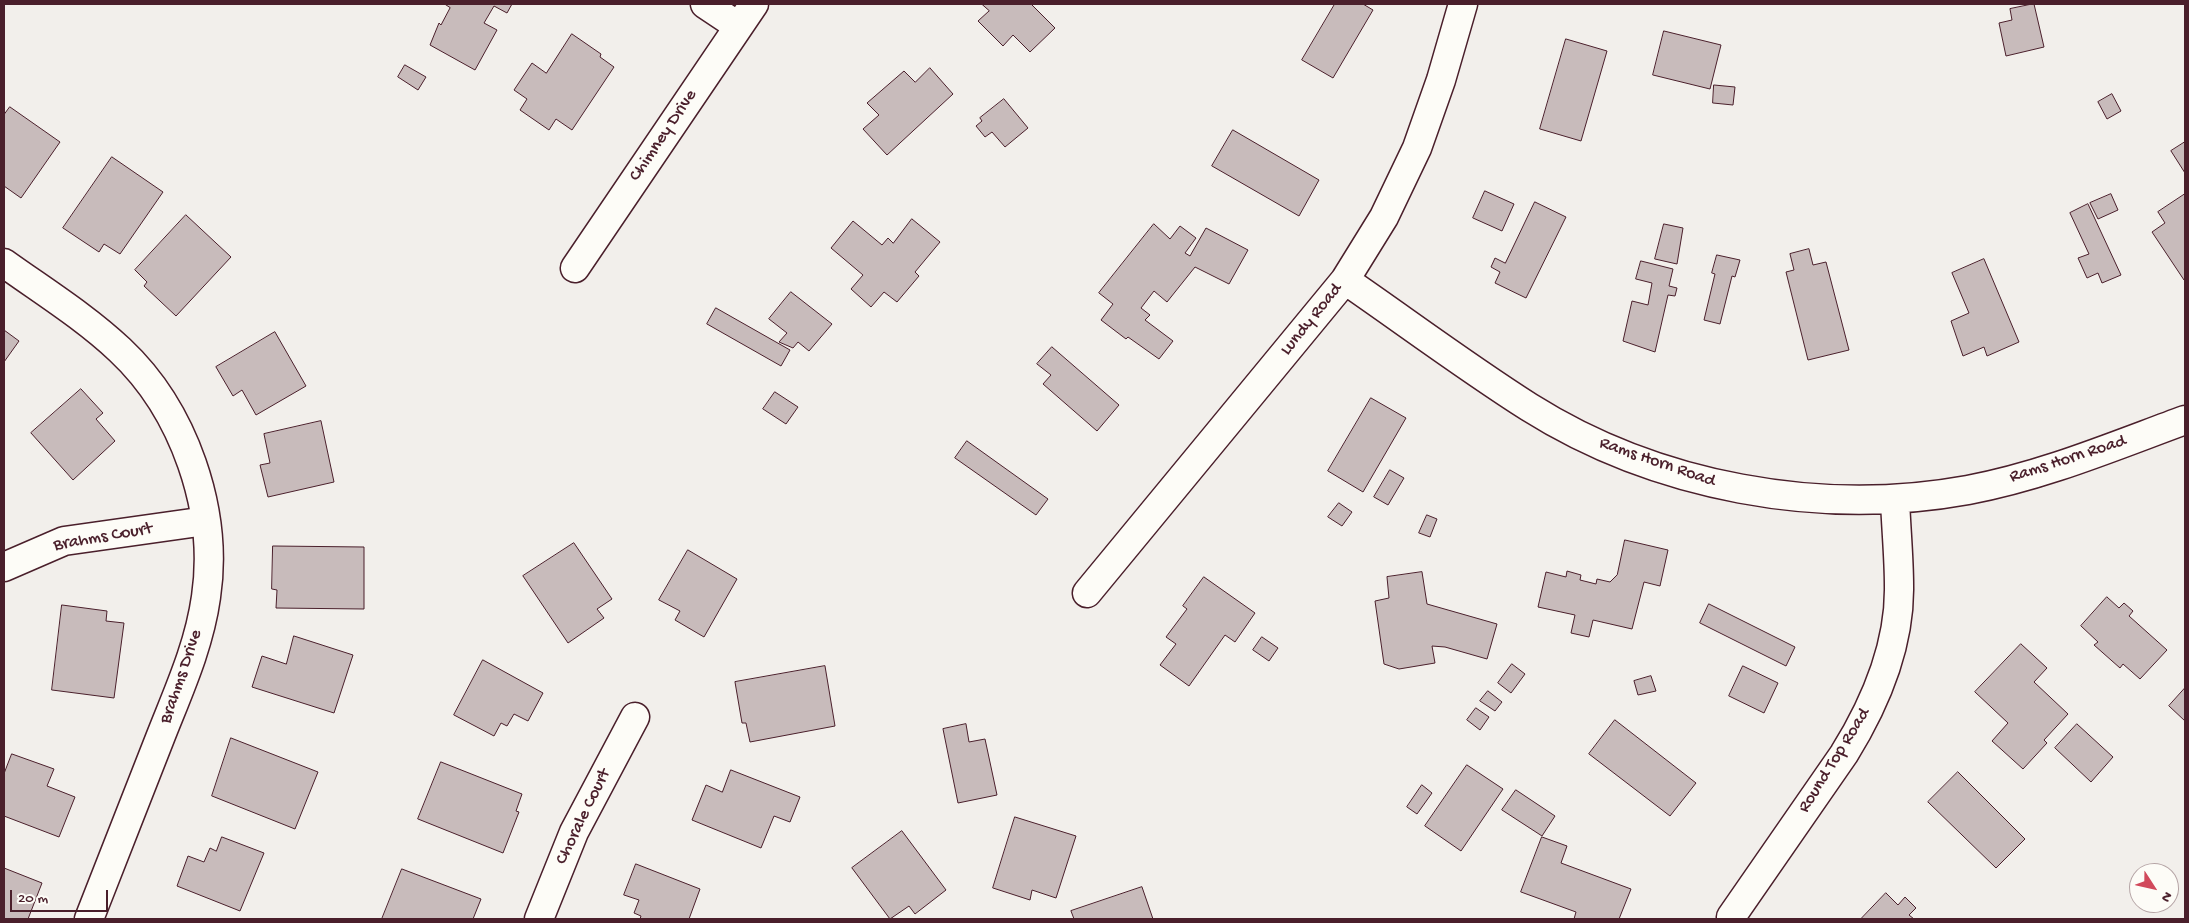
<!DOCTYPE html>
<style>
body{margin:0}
#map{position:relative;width:2189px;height:923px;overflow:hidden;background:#f2efeb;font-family:"Gochi Hand",sans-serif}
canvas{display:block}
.frame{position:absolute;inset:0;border:5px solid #4a1f2b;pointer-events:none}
.north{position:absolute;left:2129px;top:863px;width:50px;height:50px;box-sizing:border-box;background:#fdfcf7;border:1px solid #b5a4a5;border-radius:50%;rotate:125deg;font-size:14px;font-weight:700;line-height:20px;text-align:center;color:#4a1f2b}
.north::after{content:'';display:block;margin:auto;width:18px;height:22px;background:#d1495b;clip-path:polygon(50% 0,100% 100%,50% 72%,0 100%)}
.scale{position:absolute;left:10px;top:890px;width:98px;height:22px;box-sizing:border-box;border:2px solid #4a1f2b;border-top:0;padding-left:6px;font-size:15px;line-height:18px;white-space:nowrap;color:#4a1f2b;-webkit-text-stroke:4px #fdfcf7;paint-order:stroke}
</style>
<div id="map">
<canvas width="2189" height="923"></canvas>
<div class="frame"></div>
<div class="north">N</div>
<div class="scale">20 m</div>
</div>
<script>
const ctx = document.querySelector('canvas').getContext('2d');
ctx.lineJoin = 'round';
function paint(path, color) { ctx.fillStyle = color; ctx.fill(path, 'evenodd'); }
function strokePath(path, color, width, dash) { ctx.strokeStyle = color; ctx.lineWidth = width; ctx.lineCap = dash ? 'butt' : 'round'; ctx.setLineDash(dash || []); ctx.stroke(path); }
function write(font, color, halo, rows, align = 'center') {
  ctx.font = font + ' "Gochi Hand",sans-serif'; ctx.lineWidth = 4; ctx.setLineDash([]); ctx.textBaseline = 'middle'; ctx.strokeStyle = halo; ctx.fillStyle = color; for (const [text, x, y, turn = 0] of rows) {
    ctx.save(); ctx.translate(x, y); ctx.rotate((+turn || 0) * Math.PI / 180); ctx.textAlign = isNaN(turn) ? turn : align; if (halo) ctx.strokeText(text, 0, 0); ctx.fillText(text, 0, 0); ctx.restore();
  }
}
const building = new Path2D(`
 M445 4H512L507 13 494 6 484 23 497 30 475 70 430 45 439 23 441 25 450 8Z
 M982 4H1031L1055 28 1030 52 1013 35 1003 46 978 21 989 11Z
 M1335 4H1363L1373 10 1333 78 1302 60Z
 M2034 4 2044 47 2006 56 1999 23 2012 20 2010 9Z
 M1664 31 1721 45 1710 89 1653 75Z
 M572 34 601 54 600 57 614 67 572 130 556 119 549 130 520 110 527 99 514 90 532 63 546 73Z
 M1566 39 1607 51 1581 141 1540 129Z
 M405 65 426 77 418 90 398 77Z
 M930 68 953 94 887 155 863 129 879 115 867 103 904 71 915 82Z
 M1714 85 1735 87 1733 105 1713 103Z
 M2112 94 2121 111 2107 119 2098 102Z
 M1004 99 1028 128 1005 147 992 132 985 137 976 126 982 121 980 118Z
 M10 107 60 142 21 198 4 186V115Z
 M1233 130 1319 180 1299 216 1212 166Z
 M2185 142V173L2171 151Z
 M112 157 163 192 120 254 104 244 99 252 63 228Z
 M1485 191 1514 204 1502 231 1473 218Z
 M2111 194 2118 210 2098 219 2090 203Z
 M2185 194V280H2184L2152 232 2165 223 2158 212Z
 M1535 202 1566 217 1526 298 1495 283 1500 272 1491 267 1495 258 1505 263Z
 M2088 204 2121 275 2102 283 2098 273 2087 278 2078 258 2089 254 2070 213Z
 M186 215 231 257 176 316 144 286 147 282 135 270Z
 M912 219 940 242 915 272 919 276 897 302 884 292 871 307 851 289 863 275 831 248 853 221 882 245 888 238 893 243Z
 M1154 224 1170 239 1180 226 1196 238 1185 253 1190 256 1206 228 1248 250 1229 284 1195 267 1167 302 1154 291 1141 308 1150 315 1145 320 1173 341 1159 359 1128 337 1126 339 1101 320 1113 304 1099 293Z
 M1664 224 1683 228 1677 264 1655 259Z
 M1809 249 1813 265 1826 262 1849 350 1808 360 1786 272 1794 270 1790 254Z
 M1717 255 1740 260 1735 277 1732 276 1720 324 1704 320 1715 274 1712 273Z
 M1984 259 2019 342 1987 356 1984 347 1963 356 1951 321 1969 313 1952 273Z
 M1641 261 1673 269 1669 286 1677 288 1675 296 1668 295 1655 352 1623 341 1632 301 1648 305 1652 283 1636 279Z
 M791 292 832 324 809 351 798 342 793 348 779 342 787 333 769 319Z
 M716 308 790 350 781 366 707 324Z
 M4 330 19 341 4 362Z
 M275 332 306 386 256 415 242 390 233 396 216 367Z
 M1052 347 1119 405 1097 431 1043 384 1051 375 1037 364Z
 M81 389 103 413 96 419 115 441 73 480 31 433Z
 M775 392 798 407 786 424 763 409Z
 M1371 398 1406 418 1363 492 1328 471Z
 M321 421 334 482 268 497 260 465 270 463 264 434Z
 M967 441 1048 499 1036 515 955 458Z
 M1390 470 1404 478 1388 505 1374 497Z
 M1339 503 1352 512 1342 526 1328 517Z
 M1427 515 1437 519 1430 537 1419 533Z
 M1625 540 1668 550 1660 586 1644 582 1632 629 1593 620 1589 637 1571 633 1575 615 1538 607 1546 572 1566 577 1567 571 1581 575 1580 580 1596 584 1597 579 1610 582 1617 575Z
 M574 543 612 599 597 609 604 618 568 643 523 576Z
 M273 546 364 547V609L276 608 277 590 272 589Z
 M688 550 737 579 704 637 675 620 680 611 659 600Z
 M1422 572 1427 604 1497 624 1487 659 1445 647 1432 646 1435 663 1399 669 1384 664 1375 601 1389 598 1387 577Z
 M1204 577 1255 613 1235 642 1225 635 1189 686 1160 665 1176 644 1166 637 1187 609 1183 606Z
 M2107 597 2119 608 2124 603 2133 611 2129 616 2167 650 2140 679 2123 664 2120 668 2094 645 2098 642 2081 626Z
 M1709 604 1795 647 1786 666 1700 623Z
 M62 605 107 611 106 621 124 623 114 698 52 690Z
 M294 636 353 655 334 713 252 687 262 656 286 664Z
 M1262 637 1278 648 1269 661 1253 650Z
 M2021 644 2047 668 2034 682 2068 714 2044 740 2047 743 2023 769 1992 741 2008 723 1975 692Z
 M483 660 543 693 528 721 514 714 507 726 501 723 494 736 454 715Z
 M1512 664 1525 674 1511 693 1498 683Z
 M825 666 835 726 750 742 746 723H742L735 682Z
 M1743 666 1778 683 1764 713 1729 696Z
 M1651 676 1656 691 1638 695 1634 681Z
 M2185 688V721L2169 706Z
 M1488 691 1502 702 1495 711 1480 701Z
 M1476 708 1489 717 1480 730 1467 720Z
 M1615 720 1696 783 1670 816 1589 754Z
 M966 724 969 742 985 739 997 795 958 803 943 729Z
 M2077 724 2113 757 2091 782 2055 748Z
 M231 738 318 772 295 829 212 796Z
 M12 754 54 769 47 786 75 797 59 837 4 816V774Z
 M441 762 522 794 516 811 519 812 503 853 418 819Z
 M1467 765 1503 789 1461 851 1425 826Z
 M731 770 800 797 790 822 774 816 761 848 692 820 706 785 722 792Z
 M1958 772 2025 839 1996 868 1928 802Z
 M1422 785 1432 793 1417 814 1407 807Z
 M1516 790 1555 816 1542 836 1502 810Z
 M1015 817 1076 836 1056 898 1032 890 1030 900 993 888Z
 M902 831 946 890 915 914 909 906 890 919 852 868Z
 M222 837 264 853 240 911 177 886 188 856 204 862 210 848 216 851Z
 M1542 837 1567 846 1561 863 1631 889 1619 919H1574L1576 912 1521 892Z
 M636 864 700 889 689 919H640L641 916 634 913 639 900 624 895Z
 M4 868 42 883 28 919H4Z
 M402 869 481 899 473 919H382Z
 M1142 887 1153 919H1074L1071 911Z
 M1886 893 1898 905 1905 897 1916 908 1909 915 1914 919H1861Z`);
const minor = new Path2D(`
 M705 4 738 26
 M4 263C43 291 85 317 120 350 184 410 219 510 206 597 199 647 178 692 160 738 136 798 113 859 89 919
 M575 268 754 4
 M1345 280C1406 322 1466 367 1529 407 1656 487 1820 517 1968 490 2043 476 2114 446 2185 420
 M4 567 64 541 206 521
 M1087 593 1345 280 1384 217 1417 148 1441 80 1463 4
 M1731 917 1844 754C1875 704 1900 647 1899 586 1899 557 1896 528 1895 499
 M539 919 574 832 635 717`);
const streetNames = [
 ["Chimney Drive",664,136,-56],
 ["Lundy Road",1312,320,-51],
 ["Rams Horn Road",2068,460,-18],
 ["Rams Horn Road",1657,463,19],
 ["Brahms Court",103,538,-10],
 ["Brahms Drive",182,677,-71],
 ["Round Top Road",1835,761,-58],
 ["Chorale Court",584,817,-64]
];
paint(building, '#c8bbbb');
strokePath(building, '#4a1f2b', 1);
strokePath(minor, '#4a1f2b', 31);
strokePath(minor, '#fdfcf7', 28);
write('18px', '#4a1f2b', '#fdfcf7', streetNames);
</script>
